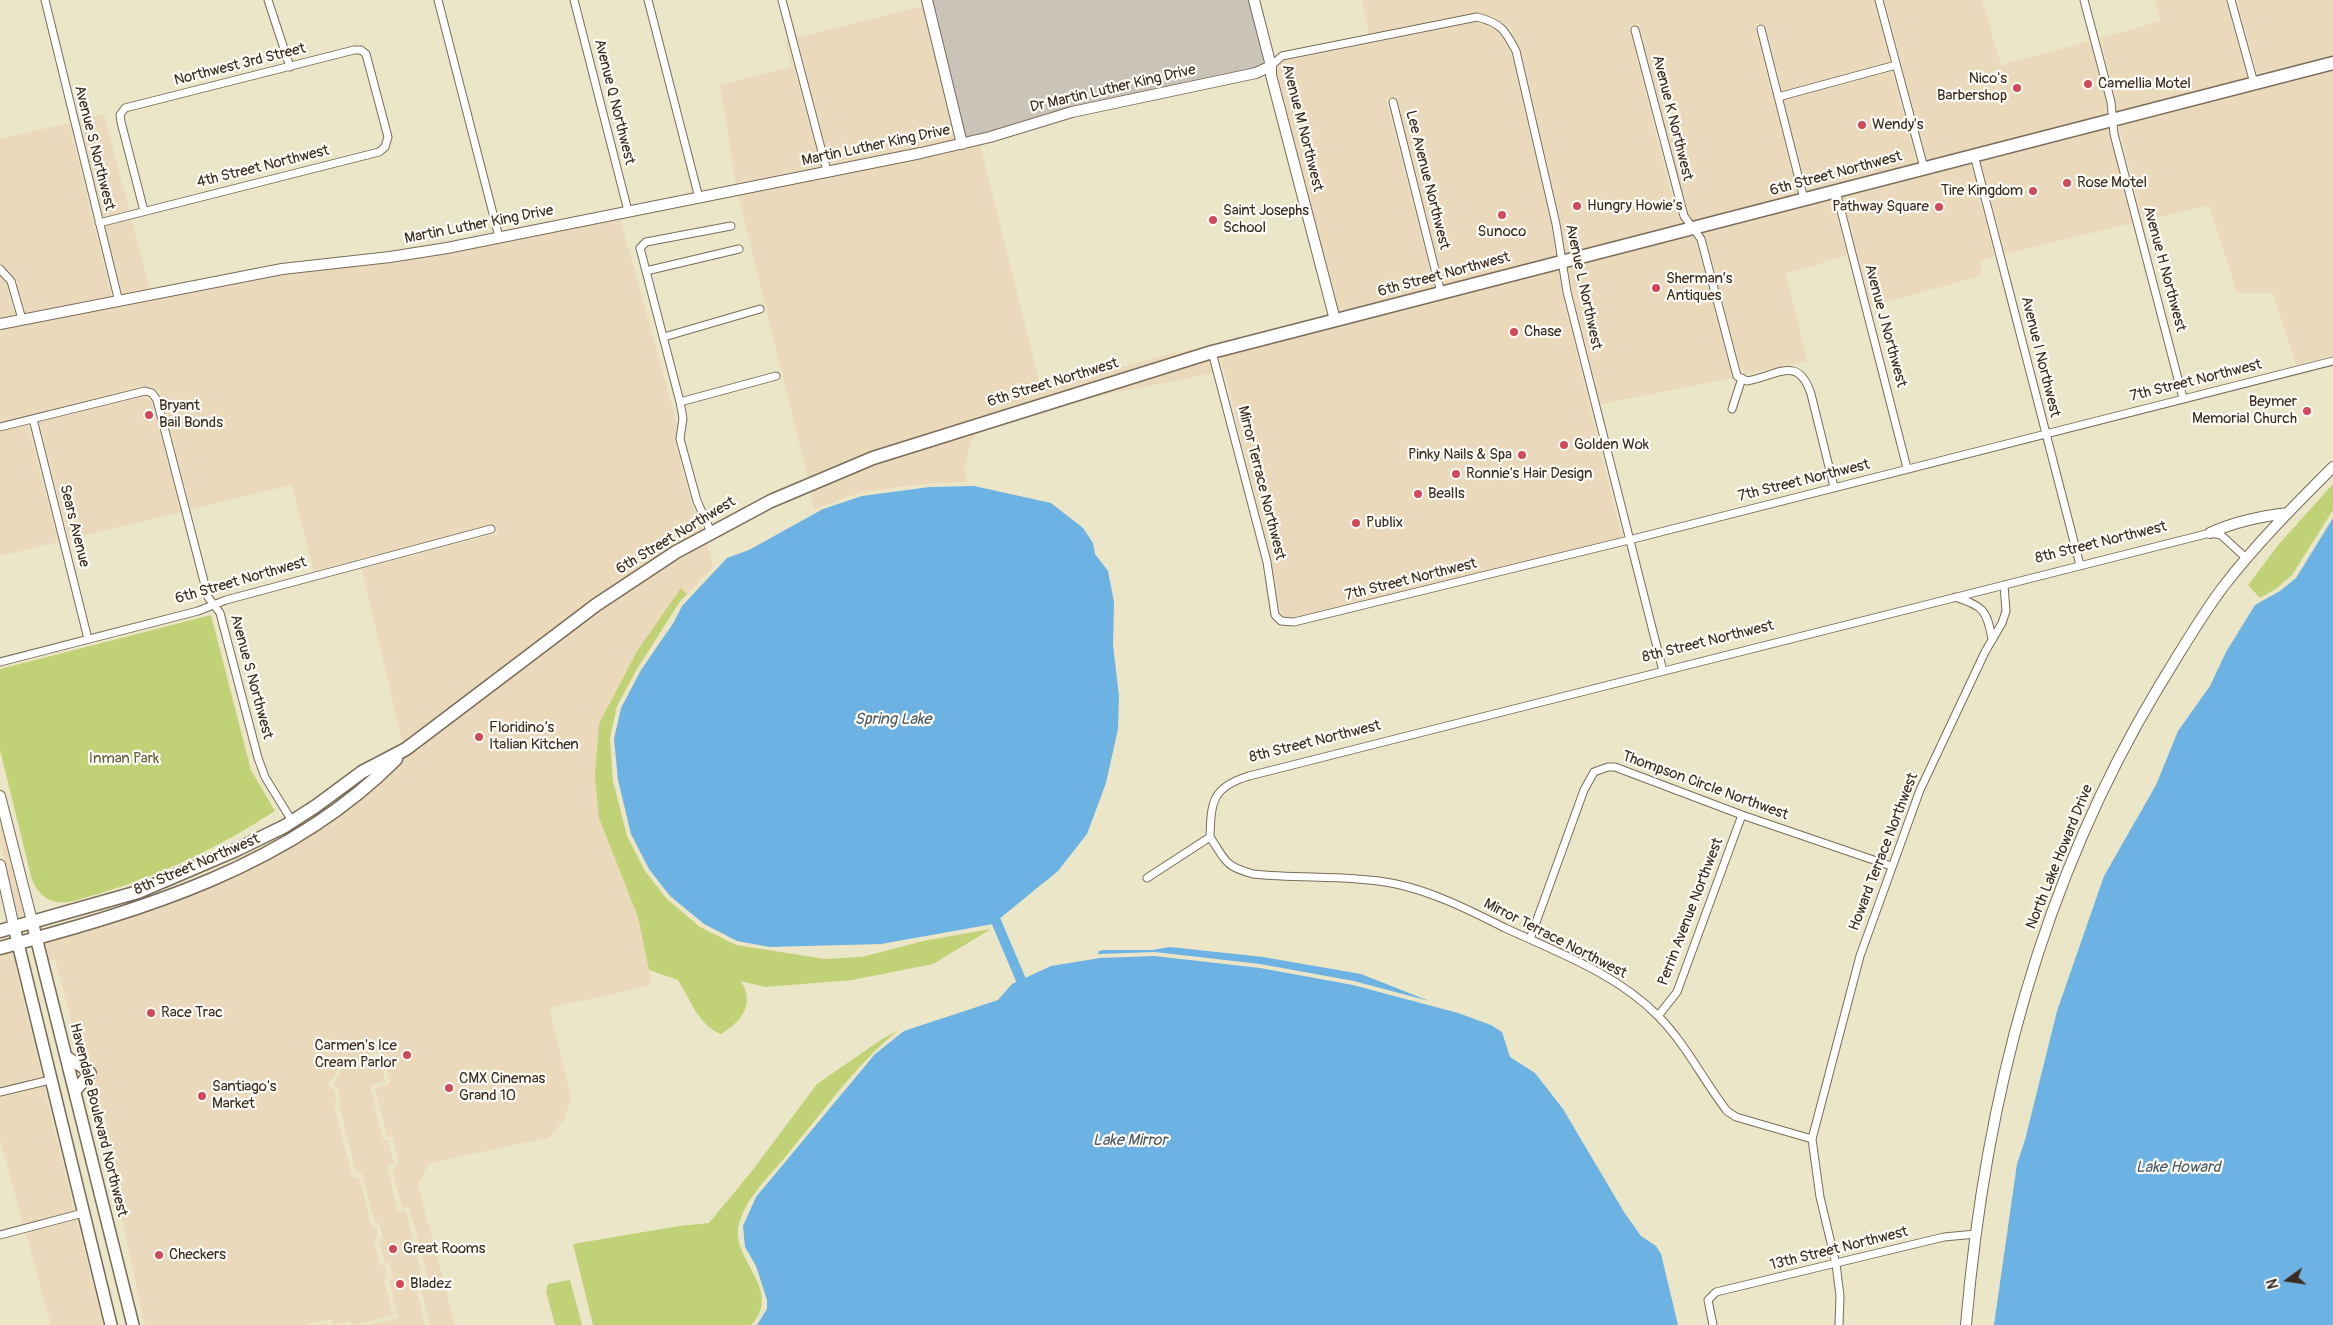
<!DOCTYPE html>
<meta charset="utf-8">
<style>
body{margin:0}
#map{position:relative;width:2333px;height:1325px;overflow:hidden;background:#ece6c8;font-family:Pangolin,sans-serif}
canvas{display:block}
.north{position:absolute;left:2263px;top:1255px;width:50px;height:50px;-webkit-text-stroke:4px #fdfcf7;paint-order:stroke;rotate:256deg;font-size:14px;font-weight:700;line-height:20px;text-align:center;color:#3b2a1e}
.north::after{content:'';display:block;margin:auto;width:18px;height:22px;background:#3b2a1e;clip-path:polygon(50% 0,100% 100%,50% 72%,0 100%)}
</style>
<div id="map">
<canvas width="2333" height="1325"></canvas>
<div class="north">N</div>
</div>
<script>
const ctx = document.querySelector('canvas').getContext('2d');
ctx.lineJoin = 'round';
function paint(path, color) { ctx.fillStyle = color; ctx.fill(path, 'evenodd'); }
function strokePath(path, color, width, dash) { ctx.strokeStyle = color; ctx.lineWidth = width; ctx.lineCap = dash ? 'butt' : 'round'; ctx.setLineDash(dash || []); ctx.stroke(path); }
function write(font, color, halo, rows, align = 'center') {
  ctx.font = font + ' Pangolin,sans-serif'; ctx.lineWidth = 4.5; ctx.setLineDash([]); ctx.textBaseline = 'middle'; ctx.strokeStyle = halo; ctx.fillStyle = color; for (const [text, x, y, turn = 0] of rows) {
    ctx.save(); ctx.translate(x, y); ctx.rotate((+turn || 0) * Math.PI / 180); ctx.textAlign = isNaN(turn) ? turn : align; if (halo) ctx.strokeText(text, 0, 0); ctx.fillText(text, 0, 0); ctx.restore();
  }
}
const built = new Path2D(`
 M1362 0H1874L1890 62 1782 91 1765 23 1755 26 1798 196 1694 222 1689 214 1679 182 1639 24 1629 27 1669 185 1679 218 1683 225 1566 256 1561 223 1521 50 1510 27 1493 16 1476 13 1369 34Z
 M1885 0H1982L2001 65 2090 41 2106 103 2107 116 1927 162Z
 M2155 0H2226L2248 80 2117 113 2116 100 2100 38 2161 21Z
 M2237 0H2333V58L2258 77Z
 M923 6 955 140 831 166 797 38Z
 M1476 22 1487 25 1500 33 1511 53 1551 225 1556 258 1445 287 1396 96 1386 99 1435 290 1339 315 1276 68 1284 61Z
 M785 41H787L821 168 736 185 720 85 791 67Z
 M2333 68V355L2296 365 2273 293H2237L2209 205 2143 221 2118 123Z
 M1892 71 1917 165 1808 193 1784 100Z
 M104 114 129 210 103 217 79 120Z
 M69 123 112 298 25 314 16 278 0 263V139Z
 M2108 125 2132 223 2005 254 1980 158Z
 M980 144 1041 389 1165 355 1254 336 1103 380 903 442 808 479 738 194Z
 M1970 161 1994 256 1981 260V276L1871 306 1842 194Z
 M1832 197 1847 255 1786 274 1807 361 1745 374 1740 367 1706 238 1700 231Z
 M620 218 677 424 675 440 691 502 704 530 406 742 380 757 402 741 362 569 498 533 495 524 314 571 292 485 191 509 162 398 158 391 153 387 143 386 0 422V329L282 273 412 259Z
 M131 219 150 290 123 296 105 226Z
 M1689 234 1696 241 1733 378 1600 404 1572 291 1568 265Z
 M1558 268 1562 294 1622 537 1300 617 1284 616 1279 607 1272 561 1220 355Z
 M0 275 6 283 15 316 0 319Z
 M1210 357 1214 373 1049 406Z
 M144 396 152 402 181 512 69 539 39 422Z
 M28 425 58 542 0 556V432Z
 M979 430 971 443 964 468 967 482 930 483 862 492 814 509 810 489 874 462Z
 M706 540 713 567 687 594 681 589 637 651 599 724V818L638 917 652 985 549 1008 571 1098 564 1120 548 1138 429 1163 418 1185 455 1325H430L420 1285 426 1283 428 1279 410 1210 408 1207 402 1208 392 1169 397 1166 398 1163 393 1138 387 1136 375 1088 388 1085 390 1082 383 1054 378 1052 353 1061 348 1058 344 1059 328 1086 334 1091 336 1101 334 1105 352 1175 355 1178H359L371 1224 376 1227 378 1236 374 1240 380 1264 385 1267 387 1276 384 1281 393 1315 354 1325 349 1321 334 1325 331 1319 303 1325H145L115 1187 87 1084 98 1071 89 1064 82 1062 55 959 49 960 44 941 126 918 229 879 326 822 374 788 409 752 600 608Z
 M0 818 26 918 19 920 0 842Z
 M13 949 17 968 16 969 42 1077 0 1087V952Z
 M379 1056 385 1081 370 1086 383 1140H388L394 1164 387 1166 398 1212 406 1211 423 1280 415 1283 425 1325H369L398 1318 389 1280 393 1279 389 1262 385 1263 379 1239 383 1238 379 1222 375 1223 362 1173 356 1174 339 1104 341 1103 338 1088 333 1085 347 1062 352 1065Z
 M44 1086 74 1211 23 1224 0 1139V1097Z
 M77 1220 103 1325H51L26 1233Z`);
const industrial = new Path2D(`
 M932 0H1249L1265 63 1254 69 1048 113 989 132 966 138Z`);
const green = new Path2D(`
 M2333 484V510L2292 575 2277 588 2260 598 2248 585 2279 544Z
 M681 588 687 594 679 603 637 669 617 706 610 738 613 781 627 836 645 871 666 898 700 927 736 945 825 959 862 957 923 941 991 929 933 964 852 980 765 987 741 981C755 1004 742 1021 721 1034 699 1026 690 999 678 980L649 970 638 917 599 818 595 776 599 724 637 651Z
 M211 615 251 770 275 811C220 847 161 875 98 894 85 897 70 904 57 902 44 900 37 891 32 880L0 750V669Z
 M897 1031C856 1065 825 1109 791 1150 773 1173 747 1195 739 1224 729 1259 785 1290 751 1325H593L573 1244 679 1226 709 1223 752 1171 817 1084 882 1039Z
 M570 1280 582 1325H555L546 1291 548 1284Z`);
const water = new Path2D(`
 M974 486 1051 503 1083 528 1093 543 1095 554 1108 571 1114 602 1113 645 1119 696 1118 729 1106 783 1087 834 1058 871 993 924 881 944 770 947 737 941 704 924 670 896 649 869 631 834 618 780 614 739 621 708 641 670 674 622 682 606 727 558 749 550 823 509 862 496 930 487Z
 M2333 518V1325H1994L2017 1164 2025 1140 2057 1011 2104 876 2156 785 2178 731 2210 686 2226 652 2255 605 2280 591 2296 578Z
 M1170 947 1263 957 1361 974 1429 1001 1354 981 1260 964 1155 952 1098 954 1099 951 1104 950H1152Z
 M1154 956 1260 968 1353 985 1458 1013 1491 1025 1502 1032 1510 1057 1535 1073 1563 1109 1624 1212 1641 1236 1656 1246 1661 1254 1678 1325H757L767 1309V1300L756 1266 745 1247 743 1226 756 1197 875 1054 904 1031 998 1000 1012 984 1051 966 1100 958Z`);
const canal = new Path2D(`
 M996 921 1021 980`);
const street = new Path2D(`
 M45 0 119 302
 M268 0 290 67
 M438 0 499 237
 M574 0 628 211
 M648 0 699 198
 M782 0 827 171
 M1879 0 1924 168
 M2084 0 2111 102 2114 134 2183 398
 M2231 0 2254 83
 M1761 29 1804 199
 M1635 30 1684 216 1701 239 1737 376 1747 381C1777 376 1798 354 1811 394L1834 487
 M1271 66 1282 56 1477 17C1501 23 1505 30 1516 51L1556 224 1567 292 1663 671
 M1778 97 1896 65
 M1393 102 1441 293
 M1974 155 2080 565
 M1836 191 1907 468
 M99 223 379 152 385 147 388 137 366 54 361 50H354L125 108 120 115 121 122 144 211
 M0 269 11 281 22 319
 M646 271 739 249
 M664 337 760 309
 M1212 352 1267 562 1275 615 1281 621 1294 622 1629 540 2333 361
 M680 402 776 376
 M1732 409 1742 378
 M33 419 88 639
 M0 427 145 391 152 393 157 400 208 597 220 613 258 758 265 777 292 821
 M711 532 697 501 680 439 683 418 680 402 640 248 646 242 731 226
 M1955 597C1984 606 1987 611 1992 639
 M0 662 198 611 226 600 491 529
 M1210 837C1211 802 1212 787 1249 776L2210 533 2221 535 2246 558
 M1210 837C1226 861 1224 866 1253 874 1301 879 1350 875 1396 884 1434 892 1471 911 1505 928 1557 952 1617 974 1658 1016 1686 1044 1703 1080 1727 1111L1736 1117 1812 1139
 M1147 878 1210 837
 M1530 939 1584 790 1594 772 1608 767H1615L1742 815 1891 866
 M1658 1016 1677 992 1742 815
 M0 1092 50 1080
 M0 1235 83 1213
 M1713 1325 1708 1300 1716 1292 1944 1237 1976 1234
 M1839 1325 1840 1296 1836 1264 1820 1197 1812 1139 1860 956 1920 790 1985 652 2002 623 2006 611 2004 585`);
const secondary = new Path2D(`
 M927 0 962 144
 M1254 0 1271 66V75L1335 320
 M0 324 282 269 390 257 447 248 921 153 990 137 1072 112 1256 73 1271 66
 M2210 533C2234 522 2262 516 2288 513
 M0 796 32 921
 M0 865 14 927
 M1966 1325C1985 1099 2041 883 2158 688 2179 654 2199 619 2223 587 2256 544 2295 505 2333 467`);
const primary = new Path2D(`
 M32 921 133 1325
 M14 927 111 1325
 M67 1057C74 1063 85 1067 90 1073L75 1091`);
const highway = new Path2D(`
 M0 931 138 892 236 850 285 826 316 806 362 772 406 749 596 605 676 552 771 501 873 458 1212 352 2333 63
 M0 948C142 910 289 867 396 759`);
const markers = [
 [2088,84,5,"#d1495b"],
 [2017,88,5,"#d1495b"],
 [1862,125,5,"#d1495b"],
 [2067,183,5,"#d1495b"],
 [2033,191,5,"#d1495b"],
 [1577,206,5,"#d1495b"],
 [1939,207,5,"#d1495b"],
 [1502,215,5,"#d1495b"],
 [1213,220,5,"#d1495b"],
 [1656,288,5,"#d1495b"],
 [1514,332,5,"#d1495b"],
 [2307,411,5,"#d1495b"],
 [149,415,5,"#d1495b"],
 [1564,445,5,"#d1495b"],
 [1522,455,5,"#d1495b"],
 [1456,474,5,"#d1495b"],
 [1418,494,5,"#d1495b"],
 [1356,523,5,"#d1495b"],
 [479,737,5,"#d1495b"],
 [151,1013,5,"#d1495b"],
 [407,1055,5,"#d1495b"],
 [449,1088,5,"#d1495b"],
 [202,1096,5,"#d1495b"],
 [393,1249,5,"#d1495b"],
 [159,1255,5,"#d1495b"],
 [400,1284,5,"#d1495b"]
];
const streetNames = [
 ["Northwest 3rd Street",240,65,-14],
 ["Dr Martin Luther King Drive",1113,89,-13],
 ["Avenue Q Northwest",614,102,76],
 ["Avenue K Northwest",1672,118,76],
 ["Avenue M Northwest",1302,128,76],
 ["Martin Luther King Drive",876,146,-12],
 ["Avenue S Northwest",94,148,76],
 ["4th Street Northwest",263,167,-14],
 ["6th Street Northwest",1836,174,-15],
 ["Lee Avenue Northwest",1427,180,76],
 ["Martin Luther King Drive",479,225,-11],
 ["Avenue H Northwest",2164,269,75],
 ["6th Street Northwest",1444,275,-15],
 ["Avenue L Northwest",1583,287,78],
 ["Avenue J Northwest",1885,326,75],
 ["Avenue I Northwest",2040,357,76],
 ["7th Street Northwest",2196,381,-14],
 ["6th Street Northwest",1053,383,-17],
 ["7th Street Northwest",1804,481,-14],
 ["Mirror Terrace Northwest",1261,483,76],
 ["Sears Avenue",74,526,76],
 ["6th Street Northwest",676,536,-31],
 ["8th Street Northwest",2101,543,-14],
 ["7th Street Northwest",1411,580,-14],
 ["6th Street Northwest",241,581,-16],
 ["8th Street Northwest",1708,642,-14],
 ["Avenue S Northwest",251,677,75],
 ["8th Street Northwest",1315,742,-14],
 ["Thompson Circle Northwest",1705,786,20],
 ["Howard Terrace Northwest",1884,852,-69],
 ["North Lake Howard Drive",2060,857,-68],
 ["8th Street Northwest",197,865,-23],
 ["Perrin Avenue Northwest",1691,912,-69],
 ["Mirror Terrace Northwest",1555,939,27],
 ["Havendale Boulevard Northwest",98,1120,76],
 ["13th Street Northwest",1839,1249,-14]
];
const poiNames = [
 ["Nico's",2007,79,"right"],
 ["Barbershop",2007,96,"right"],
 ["Camellia Motel",2098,84],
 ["Wendy's",1872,125],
 ["Rose Motel",2077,183],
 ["Tire Kingdom",2023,191,"right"],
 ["Hungry Howie's",1587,206],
 ["Pathway Square",1929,207,"right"],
 ["Saint Josephs",1223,211],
 ["School",1223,228],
 ["Sunoco",1502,232,"center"],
 ["Sherman’s",1666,279],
 ["Antiques",1666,296],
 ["Chase",1524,332],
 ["Beymer",2297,402,"right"],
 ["Memorial Church",2297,419,"right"],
 ["Bryant",159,406],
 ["Bail Bonds",159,423],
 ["Golden Wok",1574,445],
 ["Pinky Nails & Spa",1512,455,"right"],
 ["Ronnie's Hair Design",1466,474],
 ["Bealls",1428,494],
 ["Publix",1366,523],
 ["Floridino’s",489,728],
 ["Italian Kitchen",489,745],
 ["Race Trac",161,1013],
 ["Carmen's Ice",397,1046,"right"],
 ["Cream Parlor",397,1063,"right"],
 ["CMX Cinemas",459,1079],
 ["Grand 10",459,1096],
 ["Santiago's",212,1087],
 ["Market",212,1104],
 ["Great Rooms",403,1249],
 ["Checkers",169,1255],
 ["Bladez",410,1284]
];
const parkNames = [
 ["Inman Park",124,759]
];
const waterNames = [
 ["Spring Lake",893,720],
 ["Lake Mirror",1130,1141],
 ["Lake Howard",2178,1168]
];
paint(built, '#ead9ba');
paint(industrial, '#cac3b8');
paint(green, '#c0d275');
paint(water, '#6cb2e2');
strokePath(canal, '#6cb2e2', 10);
strokePath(street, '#796c5a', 9);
strokePath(secondary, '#796c5a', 12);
strokePath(primary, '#796c5a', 14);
strokePath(highway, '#796c5a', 15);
strokePath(street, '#fff', 7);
strokePath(secondary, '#fff', 10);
strokePath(primary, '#fff', 11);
strokePath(highway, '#fff', 12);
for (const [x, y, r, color] of markers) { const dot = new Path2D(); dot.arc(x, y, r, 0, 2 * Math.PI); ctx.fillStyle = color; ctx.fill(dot); strokePath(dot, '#fdfcf7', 2); }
write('15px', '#3b2a1e', '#fdfcf7', streetNames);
write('15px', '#3b2a1e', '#fdfcf7', poiNames, 'left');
write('15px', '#635c38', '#fdfcf7', parkNames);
write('italic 16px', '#4c5a63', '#fdfcf7', waterNames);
</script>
